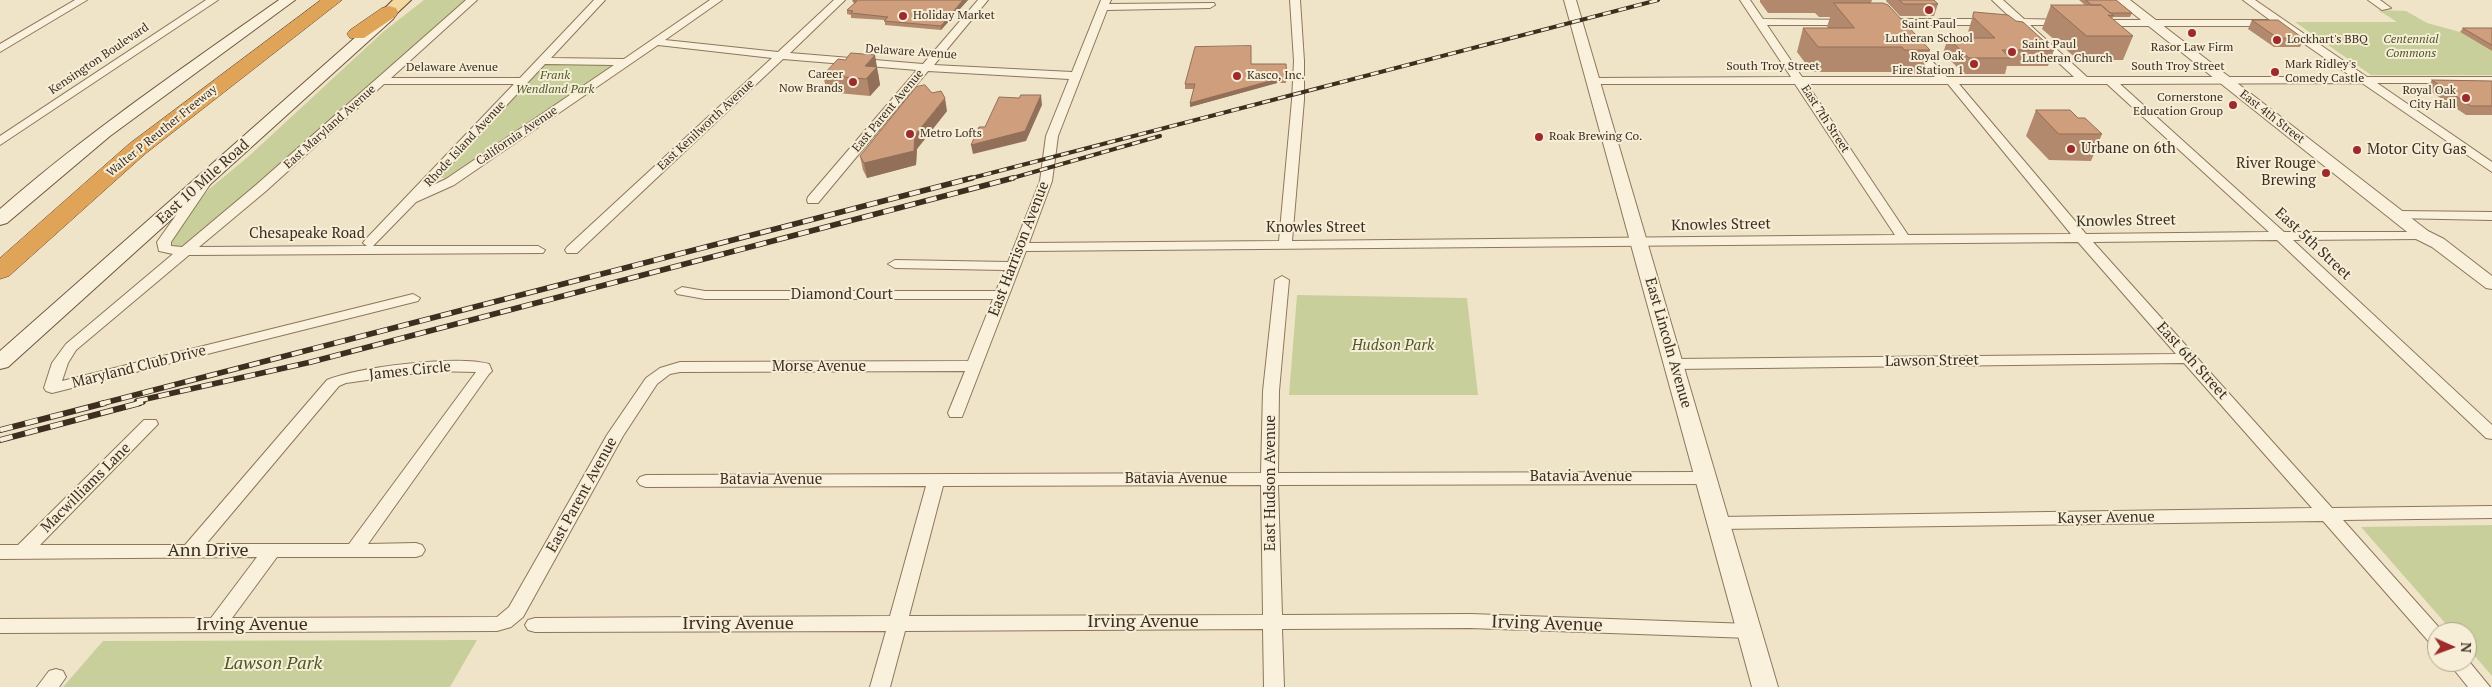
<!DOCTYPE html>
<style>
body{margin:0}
#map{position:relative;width:2492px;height:687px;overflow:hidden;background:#f0e4c8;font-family:"PT Serif",serif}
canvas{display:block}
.north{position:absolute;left:2427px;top:622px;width:50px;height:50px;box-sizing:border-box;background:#f7eed8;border:1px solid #ada18e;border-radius:50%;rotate:92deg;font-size:14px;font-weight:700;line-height:20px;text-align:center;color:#3d2e20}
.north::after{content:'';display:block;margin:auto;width:18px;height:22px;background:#9e2a2b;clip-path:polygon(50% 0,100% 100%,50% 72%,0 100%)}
</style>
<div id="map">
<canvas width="2492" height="687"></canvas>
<div class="north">N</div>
</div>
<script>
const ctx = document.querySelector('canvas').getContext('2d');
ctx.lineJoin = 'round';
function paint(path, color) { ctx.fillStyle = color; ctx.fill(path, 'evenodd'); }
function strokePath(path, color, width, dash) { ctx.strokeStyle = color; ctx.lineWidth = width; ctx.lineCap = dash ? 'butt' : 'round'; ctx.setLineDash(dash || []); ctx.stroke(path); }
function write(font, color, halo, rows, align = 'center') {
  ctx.font = font + ' "PT Serif",serif'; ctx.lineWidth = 4; ctx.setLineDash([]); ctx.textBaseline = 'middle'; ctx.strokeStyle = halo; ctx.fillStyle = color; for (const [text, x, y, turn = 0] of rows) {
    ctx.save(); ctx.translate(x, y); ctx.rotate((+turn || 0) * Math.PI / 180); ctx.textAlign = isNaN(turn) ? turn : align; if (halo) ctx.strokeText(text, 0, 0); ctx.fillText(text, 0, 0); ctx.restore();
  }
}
const green = new Path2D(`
 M424 0H468L262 182 184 247H173L170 244 186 218 208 190 249 156 383 32Z
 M2378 10 2406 11 2427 23 2460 32 2492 51V75H2371L2295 22H2397Z
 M619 63 447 179 440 177 545 65Z
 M1297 295 1467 298 1478 395H1289Z
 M2492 525V676L2467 647V632H2453L2361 527Z
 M477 640 450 687H63L103 641Z`);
const minor = new Path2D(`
 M75 0H87L0 52V44Z
 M206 0H218L0 145V136Z
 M466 0H477L391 78H520L594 0H605L551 58 624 59 710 0H722L665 40 778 52 834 0H845L790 53 923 64 978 0H988L934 65 1072 72 1101 0H1111L1109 4 1214 3 1215 5 1210 8 1107 10 1058 136 1052 181 1029 243 1279 241 1292 100 1294 61 1290 0H1300L1304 61V100L1292 241 1895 235 1795 84H1593L1587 81 1593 78 1791 77 1740 0H1750L1763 19 1853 20V24L1849 25H1767L1802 77H1935L1907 46 1912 43 1916 44 1947 77H2074L2018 25H1884L1879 22 1884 19H2012L1992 0H2003L2024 19 2068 20V24L2064 25H2030L2087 77H2352L2276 24 2271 26H2097L2092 23 2097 20H2270L2243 0H2255L2367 77H2492V83H2377L2492 162V172L2362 83 2120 84 2284 232H2427L2429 235 2422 239 2293 240 2492 425V439L2486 438 2277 240 2093 242 2332 508 2492 506V518L2343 520 2443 632H2437V645L2430 643 2323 521 1719 529 1713 527 1710 523 1713 519 1719 517 2312 508 2184 363 1674 369 1666 364 1674 359 2176 354 2078 242 1026 251 962 417H950L948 413 965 371 680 372 670 374 657 384 623 436 523 617 511 627 497 631 0 633V619L211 618 257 557 0 559V545H18L144 420H156L158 424 40 545H185L327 380C359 367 457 355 489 364L492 371 489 374 368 544 416 543 422 545 425 550 422 555 416 557H277L232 618 497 617 509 607 607 435 646 378 660 368 680 362 968 361 993 299H705L677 294 675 291 682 287 705 291H996L1005 270 895 268 888 264 895 260 1008 262 1040 181 1046 136 1069 79 928 71 818 203H808L807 200 808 197 917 70 783 59 577 253H567L565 250 567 247 772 58 658 45 454 185 416 202 373 246H538L545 250 543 253 189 255 76 350 68 363 62 381 413 294 420 298 418 301 52 393 46 391 44 388 52 363 66 344 173 254 159 251 157 242 201 180 205 179 211 183 171 242V246L182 247 256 185ZM545 64 614 65 446 179 431 186ZM384 84H514L365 240 363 243 367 246 199 247 266 191ZM1807 84H1948L2071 234 1908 235ZM1959 84H2107L2269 232 2086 234ZM431 371 476 372 349 544H206L339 386 346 383Z
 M2368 0H2380L2391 8 2382 10Z
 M2398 211 2492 212V220L2393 218 2391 215Z
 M1282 276 1289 280 1279 391 1278 473 1707 472 1713 474 1715 478 1713 482 1707 484 1278 485 1282 615 1470 614 1750 624 1757 626 1760 631 1757 636 1750 638 1470 628 1282 629 1284 687H1264L1263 629 905 631 890 687H870L886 631 535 632 528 630 525 625 528 620 535 618 890 616 926 486 646 487 640 485 637 481 640 477 646 475 1261 473 1263 391 1275 280ZM1261 485 1263 615 909 616 943 486Z
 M2467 659 2490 687H2468L2448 662H2467Z
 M56 669 63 671 66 677 59 687H37L49 671Z`);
const tertiary = new Path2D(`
 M1564 0H1576L1778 687H1752Z
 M2116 0H2130L2428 231 2444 239 2492 276V289L2486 288 2432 247 2416 239Z`);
const secondary = new Path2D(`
 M279 0H295L110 136 7 223 0 225V209C88 132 184 67 279 0Z
 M388 12 395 16 393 19 8 367 0 369V351L383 13Z`);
const primary = new Path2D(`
 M393 0H411L395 15H383L381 12Z`);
const motorway = new Path2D(`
 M321 0H342L145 154 9 276 0 279V258L129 144Z
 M389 6 396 8 398 12 396 16 364 38H350L347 34 350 30 382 8Z`);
const railFar2 = new Path2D(`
 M968 179 1658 0
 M1009 179 1160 136`);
const railFar1 = new Path2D(`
 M137 401 311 362 1013 178
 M100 404 972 178
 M135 404 143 402`);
const rail = new Path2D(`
 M0 430 105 403
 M0 440 140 403`);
const wall = new Path2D(`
 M968 0 941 30 885 25V20L851 18V15L847 14V10L854 4 853 1Z
 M1760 0H1872L1871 3 1930 50 1922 74H1896L1894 72H1812L1797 52 1803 28H1828L1827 27 1830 17H1819L1815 13H1768L1760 2Z
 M1886 0H1934L1938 4 1934 16H1900L1886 1Z
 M2079 0H2116L2132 13 2130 17H2113L2112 19 2133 36 2123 60H2078L2042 29 2051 5H2085Z
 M1974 12 2054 50 2048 66H2007L2005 74H1964L1943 53 1948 38H1974L1968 32Z
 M2252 20 2304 39 2300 47H2274L2248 29Z
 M2463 28H2492V51L2460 32Z
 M1251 64H1286V83H1277L1190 107V103L1194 89H1185V84Z
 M878 72 880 85 870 96 827 92 823 75Z
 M2432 80 2492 81V115H2466L2427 89Z
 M2036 110 2078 118 2102 134 2091 161 2049 160 2026 136Z
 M947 111 917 149 916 165 867 178 863 170 860 156Z`);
const shadedWall = new Path2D(`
 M963 0H968L941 30V26Z
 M875 55 880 85 870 96 865 66Z
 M1277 79V83L1190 107V103Z
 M1041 95 1042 105 1026 141 973 154 971 145Z
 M945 98 947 111 917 149 916 165 867 178 864 163 915 135Z`);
const building = new Path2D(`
 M854 0H963L941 26 884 21 888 17 851 13 853 11 847 10 857 1H853Z
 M1900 0H1934L1938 4H1904Z
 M2086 0H2116L2132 13H2110L2101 5H2092Z
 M1834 3H1883L1888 5 1930 50H1904L1902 47H1818L1803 28H1854Z
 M2051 5H2101L2114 16 2108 15 2133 36H2087Z
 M1974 12 2008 15 2016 21 2023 22 2054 50H2002L2010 58H1969L1948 38H1995L1973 17Z
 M2252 20H2278L2304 39 2278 38Z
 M2463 28H2492V45Z
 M1251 46V64H1286L1287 79H1277L1190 103 1195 84H1185L1195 47Z
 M851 53 875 55 865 66 877 67 866 79 823 75 838 59 845 60Z
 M2432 80 2492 81V106H2471Z
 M925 85 932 93 941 91 945 98 915 135 914 151 864 163 860 156 916 87Z
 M1021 95H1041L1025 131 971 145 979 127H985L999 97 1019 98Z
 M2036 110H2070L2078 118H2085L2102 134H2059Z`);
const markers = [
 [1929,10,5,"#9e2a2b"],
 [903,16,5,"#9e2a2b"],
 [2192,33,5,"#9e2a2b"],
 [2277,40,5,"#9e2a2b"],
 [2012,52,5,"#9e2a2b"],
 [1974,64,5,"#9e2a2b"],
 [2275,72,5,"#9e2a2b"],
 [1237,76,5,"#9e2a2b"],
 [853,82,5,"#9e2a2b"],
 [2466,98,5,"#9e2a2b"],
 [2233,105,5,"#9e2a2b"],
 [910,134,5,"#9e2a2b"],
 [1539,137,5,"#9e2a2b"],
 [2071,149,5,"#9e2a2b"],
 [2357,150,5,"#9e2a2b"],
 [2326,173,5,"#9e2a2b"]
];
const farPoinames = [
 ["Holiday Market",913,16],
 ["Saint Paul",1929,25,"center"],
 ["Lutheran School",1929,39,"center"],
 ["Lockhart's BBQ",2287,40],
 ["Saint Paul",2022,45],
 ["Lutheran Church",2022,59],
 ["Rasor Law Firm",2192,48,"center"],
 ["Royal Oak",1964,57,"right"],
 ["Fire Station 1",1964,71,"right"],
 ["Mark Ridley's",2285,65],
 ["Comedy Castle",2285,79],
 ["Career",843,75,"right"],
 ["Now Brands",843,89,"right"],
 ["Kasco, Inc.",1247,76],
 ["Royal Oak",2456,91,"right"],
 ["City Hall",2456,105,"right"],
 ["Cornerstone",2223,98,"right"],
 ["Education Group",2223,112,"right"],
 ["Metro Lofts",920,134],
 ["Roak Brewing Co.",1549,137]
];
const farParknames = [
 ["Centennial",2411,40],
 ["Commons",2411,54],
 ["Frank",555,76],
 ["Wendland Park",555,90]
];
const farStreetnames = [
 ["Delaware Avenue",911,52,4],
 ["Kensington Boulevard",99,59,-34],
 ["South Troy Street",1773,67],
 ["South Troy Street",2178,67],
 ["Delaware Avenue",452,68],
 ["East Parent Avenue",888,111,-50],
 ["East 4th Street",2272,117,38],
 ["East 7th Street",1825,119,57],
 ["East Kenilworth Avenue",706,125,-43],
 ["East Maryland Avenue",330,127,-42],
 ["Walter P Reuther Freeway",162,131,-39],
 ["California Avenue",517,136,-34],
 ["Rhode Island Avenue",465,144,-47]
];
const poiNames = [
 ["Urbane on 6th",2081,149],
 ["Motor City Gas",2367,150],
 ["River Rouge",2316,164,"right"],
 ["Brewing",2316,181,"right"]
];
const streetNames = [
 ["East 10 Mile Road",203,182,-42],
 ["Knowles Street",2126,221,-1],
 ["Knowles Street",1721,225,-1],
 ["Knowles Street",1316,228],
 ["Chesapeake Road",307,234],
 ["East 5th Street",2313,244,43],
 ["East Harrison Avenue",1019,249,-69],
 ["Diamond Court",842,295],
 ["East Lincoln Avenue",1668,343,74],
 ["Lawson Street",1932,361,-1],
 ["East 6th Street",2192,361,48],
 ["Maryland Club Drive",139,367,-14],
 ["Morse Avenue",819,367],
 ["James Circle",410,371,-6],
 ["Batavia Avenue",1581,477],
 ["Batavia Avenue",1176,479],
 ["Batavia Avenue",771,480],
 ["East Hudson Avenue",1271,483,-90],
 ["Macwilliams Lane",86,488,-45],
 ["East Parent Avenue",582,495,-61],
 ["Kayser Avenue",2106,518,-1]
];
const parkNames = [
 ["Hudson Park",1393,346]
];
const nearStreetnames = [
 ["Ann Drive",208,551],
 ["Irving Avenue",1143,622],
 ["Irving Avenue",738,624],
 ["Irving Avenue",1547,624,2],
 ["Irving Avenue",252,625]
];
const nearParknames = [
 ["Lawson Park",273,664]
];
paint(green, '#c9cf9b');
strokePath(minor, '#8d765c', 2);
strokePath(tertiary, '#8d765c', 2);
strokePath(secondary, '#6f573f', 2);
strokePath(primary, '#5b4430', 2);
strokePath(motorway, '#5b4430', 1);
paint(minor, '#faf1dc');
paint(tertiary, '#faf1dc');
paint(secondary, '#faf1dc');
paint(primary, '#f3d9a0');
paint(motorway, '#e0a458');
strokePath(railFar2, '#3d2e20', 4);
strokePath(railFar1, '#3d2e20', 5.5);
strokePath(rail, '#3d2e20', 6);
strokePath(railFar2, '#f7eed8', 2.5, [8]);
strokePath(railFar1, '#f7eed8', 4, [11]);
strokePath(rail, '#f7eed8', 4.5, [13]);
paint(wall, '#b2896c');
paint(shadedWall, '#916f58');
paint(building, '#cf9f7d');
strokePath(building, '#916f58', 1);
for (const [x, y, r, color] of markers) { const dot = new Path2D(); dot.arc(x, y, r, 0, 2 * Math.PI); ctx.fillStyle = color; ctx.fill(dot); strokePath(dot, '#f7eed8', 2); }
write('12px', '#3d2e20', '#f7eed8', farPoinames, 'left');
write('italic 12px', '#4d5a26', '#f7eed8', farParknames);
write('12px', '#3d2e20', '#f7eed8', farStreetnames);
write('15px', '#3d2e20', '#f7eed8', poiNames, 'left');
write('15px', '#3d2e20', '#f7eed8', streetNames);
write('italic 15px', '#4d5a26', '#f7eed8', parkNames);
write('18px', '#3d2e20', '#f7eed8', nearStreetnames);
write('italic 18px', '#4d5a26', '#f7eed8', nearParknames);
</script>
